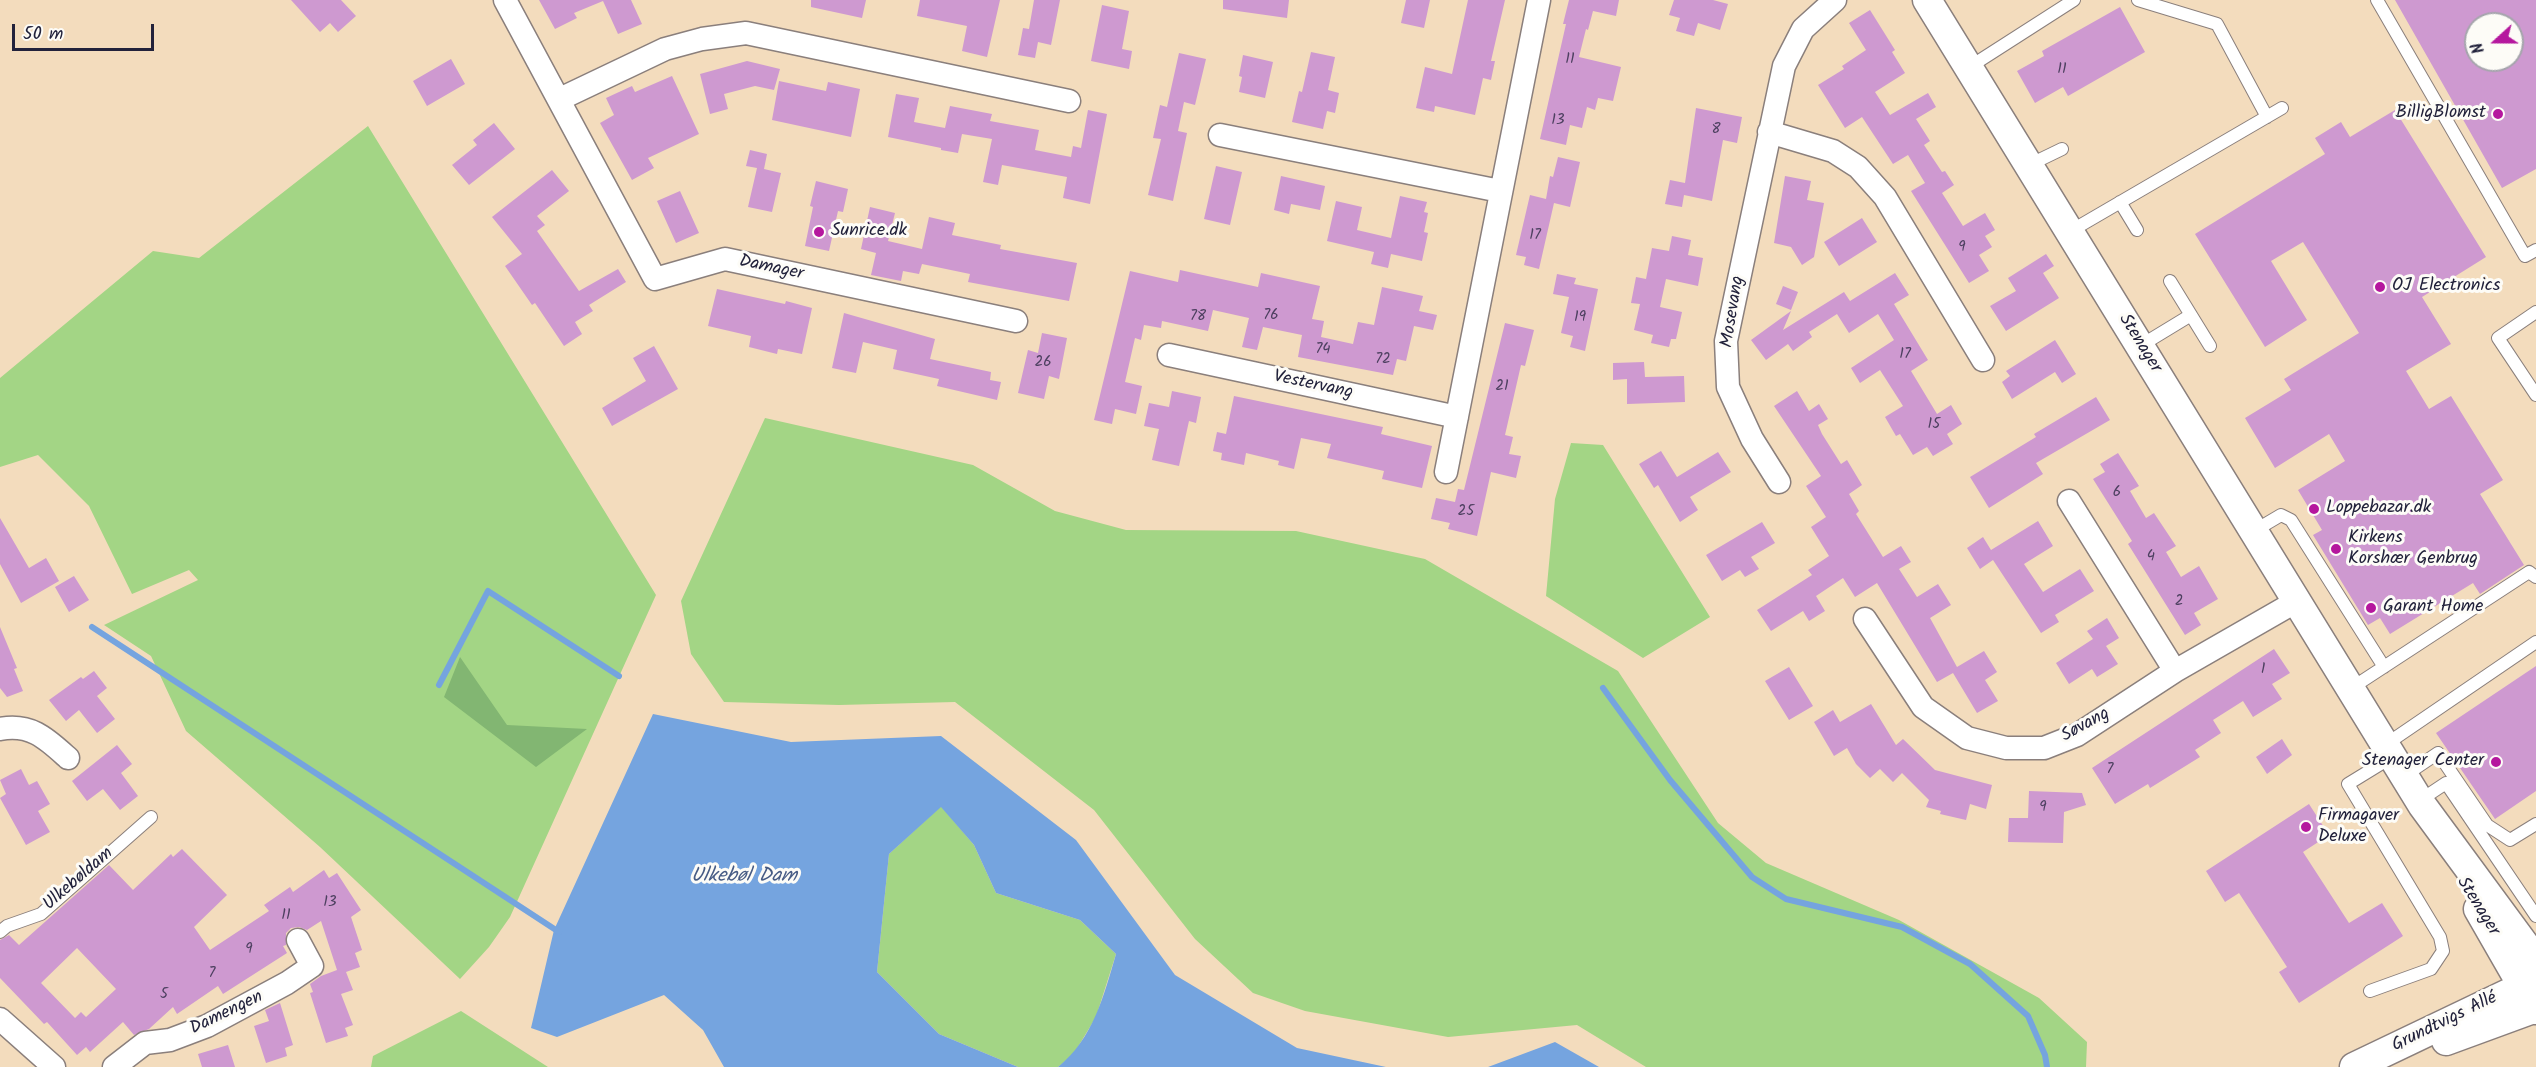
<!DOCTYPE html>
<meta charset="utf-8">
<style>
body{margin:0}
#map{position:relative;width:2536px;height:1067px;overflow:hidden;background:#f3dcbd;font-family:Kalam,sans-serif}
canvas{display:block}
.north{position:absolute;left:2464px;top:12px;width:60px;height:60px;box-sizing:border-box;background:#fdfcf7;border:2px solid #a5a5ac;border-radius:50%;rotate:249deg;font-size:16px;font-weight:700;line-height:24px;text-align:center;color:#22223b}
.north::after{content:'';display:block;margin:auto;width:21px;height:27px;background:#b5179e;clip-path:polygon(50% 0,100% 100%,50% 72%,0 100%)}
.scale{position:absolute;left:12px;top:24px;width:142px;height:27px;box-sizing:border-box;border:3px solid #22223b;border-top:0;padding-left:8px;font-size:18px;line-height:21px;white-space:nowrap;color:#22223b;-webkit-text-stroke:4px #fdfcf7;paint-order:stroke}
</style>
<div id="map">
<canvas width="2536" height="1067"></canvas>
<div class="north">N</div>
<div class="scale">50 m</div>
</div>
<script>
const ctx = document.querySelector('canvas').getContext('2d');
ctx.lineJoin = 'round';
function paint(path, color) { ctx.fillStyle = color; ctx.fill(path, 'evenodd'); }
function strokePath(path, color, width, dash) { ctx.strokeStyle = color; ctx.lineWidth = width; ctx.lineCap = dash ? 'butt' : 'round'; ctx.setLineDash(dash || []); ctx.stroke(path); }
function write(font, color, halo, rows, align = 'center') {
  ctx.font = font + ' Kalam,sans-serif'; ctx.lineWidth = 6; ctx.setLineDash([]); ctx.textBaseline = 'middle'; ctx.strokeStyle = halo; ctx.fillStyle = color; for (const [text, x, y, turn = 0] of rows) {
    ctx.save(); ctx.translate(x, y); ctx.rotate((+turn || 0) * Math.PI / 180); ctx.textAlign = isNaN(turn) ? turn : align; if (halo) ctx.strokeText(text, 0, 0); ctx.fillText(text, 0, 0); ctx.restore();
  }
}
const green = new Path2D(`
 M368 126 656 595 510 917 489 947 460 979 320 847 186 731 151 656 104 625 198 580 189 570 132 594 89 506 38 455 0 467V378L153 251 199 258Z
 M765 418 973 465 1055 511 1126 530 1296 531 1425 559 1618 671 1718 823 1766 863 1899 920 2039 998 2087 1042 2086 1067H1646L1577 1025 1448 1037 1305 1011 1253 993 1195 939 1094 810 955 702 839 705 724 702 691 654 681 601Z
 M1571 443 1603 445 1710 617 1643 658 1546 596 1555 499Z
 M941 806 974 845 996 893 1080 920 1116 954 1096 1017 1073 1055 1058 1067H1018L939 1034 877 972 889 854Z
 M461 1011 548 1067H371L373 1056Z`);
const forest = new Path2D(`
 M460 657 507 725 587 729 536 767 444 697Z`);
const water = new Path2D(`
 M653 714 791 742 941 736 1076 840 1175 975 1297 1048 1386 1067H1058C1093 1039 1104 995 1116 954L1080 920 996 893 974 845 941 807 889 854 877 972 939 1034 1018 1067H724L703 1030 664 995 557 1037 531 1028 554 930Z
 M1555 1042 1599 1067H1488Z`);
const stream = new Path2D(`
 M92 627 559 932
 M439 685 488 591 619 676
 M1603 688 1670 780 1752 877 1786 899 1902 927 1970 964 2028 1016 2045 1055 2047 1067`);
const building = new Path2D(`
 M291 0H341L356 16 338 32 330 23 320 32Z
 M539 0H631L642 24 618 34 603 1 574 13 577 18 555 29Z
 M811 0H866L862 18 811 7Z
 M920 0H1000L987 57 962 51 967 26 917 16Z
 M1034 0H1060L1051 45 1038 42 1035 58 1018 55 1023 28 1029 29Z
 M1223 0H1289L1287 18 1223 9Z
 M1406 0H1430L1424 28 1401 23Z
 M1468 0H1505L1491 61H1495L1491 80 1483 78 1475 115 1435 106 1434 112 1416 108 1425 67 1452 74Z
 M1569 0H1619L1616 16 1593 11 1588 30 1586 29 1579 57 1621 67 1613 101 1598 98 1595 110 1587 107 1582 128 1570 125 1566 145 1540 139 1566 24H1563Z
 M1674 0H1713L1728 4 1720 30 1698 23 1694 36 1676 31 1680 18 1669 15Z
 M2395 0H2536V169L2502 188ZM2476 24H2512V60H2476Z
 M1102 5 1129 11 1122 49 1132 51 1129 69 1091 61Z
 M2120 7 2145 52 2068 96 2063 87 2035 103 2017 71 2044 56 2042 51Z
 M1870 10 1895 50 1892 52 1905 73 1875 92 1890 115 1928 93 1936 107 1916 119 1930 141 1924 145 1942 172 1945 171 1954 185 1942 193 1963 226 1985 213 1995 230 1985 236 1992 247 1979 255 1989 271 1969 283 1911 191 1925 183 1908 155 1893 164 1862 117 1845 128 1818 85 1844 69 1842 66 1866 50 1849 23Z
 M1311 52 1335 57 1328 90 1339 93 1335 113 1327 111 1323 129 1292 122 1299 91 1302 92Z
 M1179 53 1206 59 1195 105 1184 102 1178 131 1187 133 1173 201 1148 195 1161 139 1153 138 1160 105 1167 107Z
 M1243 55 1273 62 1265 98 1239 92 1242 77 1239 76Z
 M451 59 465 84 427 106 413 81Z
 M747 61 780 69 774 90 755 86 724 94 728 109 710 114 700 74Z
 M672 76 699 134 648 158 654 168 632 180 600 123 614 115 606 98 632 86 635 92Z
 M779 81 826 91 828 82 860 89 851 137 772 120Z
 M896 94 919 98 914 122 945 128 950 106 992 114 990 121 1039 130 1035 150 1071 157 1073 146 1081 148 1088 110 1107 114 1090 204 1063 198 1067 177 1002 165 998 185 983 182 992 139 962 134 958 153 941 150V148L888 137Z
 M1696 108 1742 117 1737 143 1723 140 1712 201 1684 195 1682 207 1665 204 1670 180 1685 183Z
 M2395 110 2486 257 2422 297 2451 344 2406 371 2429 409 2451 396 2503 480 2480 494 2524 565 2480 594 2473 583 2390 634 2380 618 2368 625 2313 535 2322 530 2298 490 2345 461 2329 434 2275 468 2245 418 2291 390 2284 379 2359 333 2303 242 2271 261 2307 320 2265 347 2195 234 2325 154 2315 138 2341 122 2350 137Z
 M494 123 515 149 469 185 452 165 477 145 473 140Z
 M750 150 767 154 764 169 781 173 772 212 748 207 757 168 746 166Z
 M1558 157 1580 162 1570 207 1554 203 1539 269 1524 265 1526 257 1516 255 1530 195 1546 199 1550 176 1553 177Z
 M1216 166 1242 172 1230 225 1204 219Z
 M552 170 569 191 537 216 545 225 537 231 579 291 618 269 626 282 589 305 593 311 575 322 582 334 564 346 535 303 532 305 505 266 522 254 492 217Z
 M1281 176 1325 186 1320 210 1291 204 1289 214 1274 210Z
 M1785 176 1811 181 1807 200 1824 203 1814 257 1802 265 1791 247 1774 243Z
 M816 181 848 189 843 212 838 211 829 251 805 246 813 207 810 206Z
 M680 191 699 233 676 243 657 201Z
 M1400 196 1427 202 1424 212 1428 213 1424 232 1428 233 1422 261 1391 254 1388 268 1371 264 1374 252 1327 241 1336 201 1362 207 1357 230 1391 238Z
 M870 207 895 213 888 241 922 249 929 217 955 223 952 235 1001 245 1000 249 1077 263 1069 301 968 282 970 274 922 264 919 274 903 271 901 281 871 275 876 253 861 249Z
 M1862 218 1877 242 1839 266 1824 242Z
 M1672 236 1691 240 1688 255 1703 258 1698 286 1666 279 1660 307 1682 312 1676 339H1671L1669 347 1651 343 1653 335 1634 330 1640 304 1631 303 1636 277 1646 279 1652 248 1669 251Z
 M2046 254 2054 266 2043 273 2059 298 2006 331 1990 306 2016 291 2008 278Z
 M1180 270 1258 287 1261 273 1320 286 1312 319 1324 321 1321 337 1353 344 1358 322 1374 325 1382 287 1423 296 1419 311 1437 315 1433 330 1414 326 1406 361 1397 359 1393 375 1298 357 1302 335 1263 327 1257 350 1242 347 1249 318 1213 310 1208 331 1162 321 1161 328 1144 325 1141 340 1135 338 1125 382 1142 386 1136 414 1115 409 1112 424 1094 420 1130 271 1178 282Z
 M1895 273 1909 295 1894 304 1928 360 1911 371 1937 414 1951 405 1962 424 1947 434 1953 444 1933 456 1927 447 1913 455 1900 434 1896 436 1885 417 1903 406 1880 370 1860 383 1851 368 1894 340 1878 314 1849 333 1837 314 1809 332 1812 337 1793 351 1788 344 1766 360 1751 340 1791 311 1783 330 1844 292 1850 301Z
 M1557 274 1576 278 1574 284 1598 289 1585 351 1570 347 1573 336 1561 333 1569 297 1553 294Z
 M1783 286 1798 292 1791 310 1776 304Z
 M717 289 785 304 786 301 812 308 802 354 778 349 777 354 749 347 751 336 708 326Z
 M844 313 935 339 930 359 991 372 990 380 1001 382 997 400 937 386 939 379 893 369 897 350 863 342 856 373 832 368Z
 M1505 323 1534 330 1525 366 1521 365 1505 435 1513 437 1509 454 1521 456 1516 478 1491 472 1477 536 1448 529 1450 523 1431 519 1436 498 1455 502 1458 489 1464 490Z
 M1042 333 1067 338 1059 379 1049 376 1044 399 1018 393 1028 350 1038 353Z
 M2055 340 2076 374 2062 383 2055 372 2012 399 2002 382 2010 376 2006 371Z
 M654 346 678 389 612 426 602 408 646 381 633 358Z
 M1644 362 1645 377 1684 376 1685 402 1627 404V379L1613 380V363Z
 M1172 391 1201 397 1196 423 1189 421 1179 466 1152 460 1159 429 1144 426 1149 403 1169 407Z
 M1797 391 1809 411 1819 404 1828 419 1818 425 1822 434 1841 464 1847 460 1862 485 1849 494 1859 511 1856 514 1883 557 1901 546 1911 562 1899 569 1917 597 1938 584 1951 605 1930 618 1957 667 1984 651 1997 672 1985 680 1998 701 1977 713 1953 673 1937 682 1877 583 1855 597 1843 578 1816 596 1825 611 1809 621 1803 611 1771 631 1757 610 1812 575 1808 570 1829 556 1811 527 1826 517 1806 486 1821 476 1774 406Z
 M1234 396 1383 427 1381 434 1432 446 1422 488 1382 479 1384 471 1327 458 1331 444 1301 438 1294 469 1278 465 1279 461 1246 453 1244 465 1221 460 1222 453 1213 451 1217 432 1226 434Z
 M2096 397 2110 420 2036 463 2043 474 1989 508 1970 477 2036 437 2034 434Z
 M1661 451 1677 477 1718 452 1731 472 1690 497 1698 510 1680 522 1658 485 1654 488 1639 464Z
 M2118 453 2139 486 2130 491 2146 518 2154 513 2176 546 2166 552 2181 577 2199 566 2218 599 2194 613 2201 625 2185 635 2128 544 2132 541 2093 479 2105 472 2100 464Z
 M0 518 29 568 46 558 59 581 21 603 0 564Z
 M2038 521 2053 546 2024 564 2043 592 2080 569 2094 591 2055 615 2059 622 2041 633 1993 560 1980 569 1967 548 1983 537 1991 550Z
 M1762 522 1775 543 1751 557 1759 569 1745 577 1740 570 1722 581 1706 555Z
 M74 576 89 600 69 612 55 587Z
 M2107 618 2119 638 2106 646 2118 664 2097 677 2092 669 2069 684 2056 663 2093 639 2087 631Z
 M0 627 17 668 14 669 23 691 7 697 0 688Z
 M2274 649 2290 673 2272 684 2282 699 2253 717 2243 701 2213 720 2221 733 2195 750 2200 757 2150 788 2148 784 2115 804 2092 768Z
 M2536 666V791L2495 819 2436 733Z
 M1789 667 1813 706 1789 720 1765 681Z
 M94 671 107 688 97 696 115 719 97 733 79 710 66 721 49 700 81 677 83 679Z
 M1871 704 1896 745 1903 739 1935 770 1992 785 1986 809 1970 804 1966 820 1940 814 1941 811 1926 807 1929 800 1902 773 1893 782 1880 769 1870 778 1856 764 1847 748 1834 756 1814 722 1833 710 1840 722Z
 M2282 739 2292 755 2267 774 2256 757Z
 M117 745 132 764 121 773 138 796 120 810 103 789 87 801 72 781Z
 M21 769 29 785 37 781 50 804 38 811 50 832 26 845 0 798 6 794 0 780Z
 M2029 791 2082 793 2086 805 2064 812 2063 843 2008 842 2009 818H2028Z
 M2309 804 2329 835 2303 852 2349 923 2382 903 2403 936 2299 1003 2279 972 2287 967 2239 893 2225 902 2206 871Z
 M182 849 227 895 194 927 210 950 269 911 264 905 290 887 293 892 324 870 329 878 337 873 361 910 351 917 362 950 355 953 360 967 346 972 353 990 341 994 353 1025 345 1028 348 1036 326 1043 310 993 313 992 310 984 321 976 337 970 321 921 307 930 299 927 291 928 286 933V945L283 946 287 953 223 994 218 986 177 1014 173 1007 149 1029 134 1035 123 1022 90 1052 86 1047 77 1055 47 1022 44 1024 0 978V940L9 935 19 945 109 865 133 890 171 854 173 857ZM77 948 116 989 86 1017 81 1012 75 1018 41 983Z
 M280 1003 293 1045 285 1048 287 1056 266 1063 254 1026 269 1021 265 1010Z
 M228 1045 235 1067H202L198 1054Z`);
const service = new Path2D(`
 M2138 0 2217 24 2267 117
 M2377 0 2525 256 2536 250
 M1968 68 2074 0
 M2029 165 2062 149
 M2120 202 2137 230
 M2069 232 2282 108
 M2170 281 2210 346
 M2536 312 2498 338 2536 395
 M2140 346 2191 315
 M2254 531 2281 515 2291 520 2384 667
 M2350 689 2529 572 2536 577
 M2385 745 2536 642
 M2404 776 2438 753 2487 825 2510 840 2536 824
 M2419 801 2446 783 2536 916
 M0 932 7 926 41 914 151 817
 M2370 991 2431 969 2443 951 2440 937 2348 784 2392 757`);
const minor = new Path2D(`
 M505 0 655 279 725 259 1016 321
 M560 99 665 49 702 39 746 33 1069 101
 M1769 132 1833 151 1858 167 1885 197 1983 360
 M1220 135 1500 191
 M1169 355 1457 417
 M1446 472 1539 0
 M1779 482 1752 439 1728 387 1726 341 1784 66 1803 29 1835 0
 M2069 501 2175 671
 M1865 619 1923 707 1967 738 2006 748H2044L2077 735 2175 671 2297 601
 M0 729C31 723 47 739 68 758
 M0 1019 54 1067
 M114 1067 145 1043 170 1040 207 1026 287 983 312 966 298 940`);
const tertiary = new Path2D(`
 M1927 0 2422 805 2525 945 2536 965
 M2478 909 2536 1010
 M2446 1041 2536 1008
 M2354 1067 2536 980`);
const markers = [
 [2498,114,6,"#b5179e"],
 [819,232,6,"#b5179e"],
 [2380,287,6,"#b5179e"],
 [2314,509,6,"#b5179e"],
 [2336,549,6,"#b5179e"],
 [2371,608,6,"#b5179e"],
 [2496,762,6,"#b5179e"],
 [2306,827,6,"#b5179e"]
];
const numberNames = [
 ["11",1570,60],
 ["11",2062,70],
 ["13",1558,121],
 ["8",1716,130],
 ["17",1535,236],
 ["9",1962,248],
 ["76",1271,316],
 ["78",1198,317],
 ["19",1580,318],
 ["74",1323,350],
 ["17",1905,355],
 ["72",1383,360],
 ["26",1043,363],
 ["21",1502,387],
 ["15",1934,425],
 ["6",2117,493],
 ["25",1466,512],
 ["4",2151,557],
 ["2",2179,602],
 ["1",2263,670],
 ["7",2110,770],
 ["9",2043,808],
 ["13",330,903],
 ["11",286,916],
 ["9",249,950],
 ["7",212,974],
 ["5",164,995]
];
const poiNames = [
 ["BilligBlomst",2486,114,"right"],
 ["Sunrice.dk",831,232],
 ["OJ Electronics",2392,287],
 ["Loppebazar.dk",2326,509],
 ["Kirkens",2348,539],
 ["Korshær Genbrug",2348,560],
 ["Garant Home",2383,608],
 ["Stenager Center",2484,762,"right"],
 ["Firmagaver",2318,817],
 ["Deluxe",2318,838]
];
const streetNames = [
 ["Damager",771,269,12],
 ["Mosevang",1734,312,-81],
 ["Stenager",2139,344,58],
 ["Vestervang",1313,386,12],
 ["Søvang",2086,726,-29],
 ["Ulkebøldam",79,880,-41],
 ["Stenager",2477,907,58],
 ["Damengen",227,1014,-26],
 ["Grundtvigs Allé",2445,1023,-26]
];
const waterNames = [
 ["Ulkebøl Dam",744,878]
];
paint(green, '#a3d585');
paint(forest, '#82b672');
paint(water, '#75a4df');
strokePath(stream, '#75a4df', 6);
paint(building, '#ce99d0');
strokePath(service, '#8a7f7c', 14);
strokePath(minor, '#8a7f7c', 25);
strokePath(tertiary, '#8a7f7c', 31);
strokePath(service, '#fff', 12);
strokePath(minor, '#fff', 22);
strokePath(tertiary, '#fff', 28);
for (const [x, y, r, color] of markers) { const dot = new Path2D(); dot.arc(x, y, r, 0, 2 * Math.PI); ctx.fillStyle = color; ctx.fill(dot); strokePath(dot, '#fdfcf7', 2); }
write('15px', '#4d4060', null, numberNames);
write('18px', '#22223b', '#fdfcf7', poiNames, 'left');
write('18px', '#22223b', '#fdfcf7', streetNames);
write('italic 20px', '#475c85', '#fdfcf7', waterNames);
</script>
